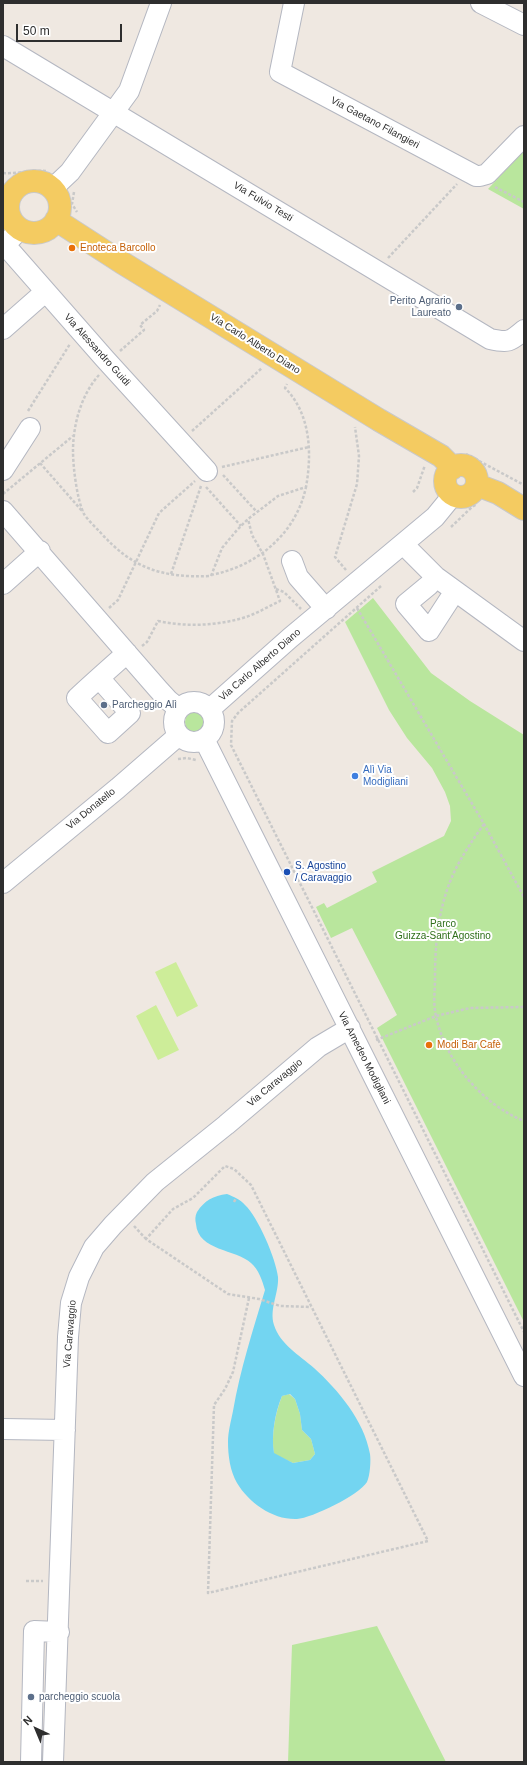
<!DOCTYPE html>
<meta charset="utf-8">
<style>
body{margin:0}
#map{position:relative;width:527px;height:1765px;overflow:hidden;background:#efe8e1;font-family:Helvetica,sans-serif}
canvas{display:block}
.frame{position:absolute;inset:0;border:4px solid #2e2e2e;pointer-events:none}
.north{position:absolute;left:16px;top:1709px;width:40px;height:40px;-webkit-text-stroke:3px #fff;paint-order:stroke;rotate:316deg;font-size:11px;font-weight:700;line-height:16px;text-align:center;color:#2e2e2e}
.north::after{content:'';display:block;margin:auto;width:14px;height:18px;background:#2e2e2e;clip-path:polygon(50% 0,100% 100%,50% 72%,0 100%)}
.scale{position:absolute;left:16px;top:24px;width:106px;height:18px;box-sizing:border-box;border:2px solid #2e2e2e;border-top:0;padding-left:5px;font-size:12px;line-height:14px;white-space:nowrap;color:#2e2e2e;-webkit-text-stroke:3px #fff;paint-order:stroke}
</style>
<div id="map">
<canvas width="527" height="1765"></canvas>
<div class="frame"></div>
<div class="north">N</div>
<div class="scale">50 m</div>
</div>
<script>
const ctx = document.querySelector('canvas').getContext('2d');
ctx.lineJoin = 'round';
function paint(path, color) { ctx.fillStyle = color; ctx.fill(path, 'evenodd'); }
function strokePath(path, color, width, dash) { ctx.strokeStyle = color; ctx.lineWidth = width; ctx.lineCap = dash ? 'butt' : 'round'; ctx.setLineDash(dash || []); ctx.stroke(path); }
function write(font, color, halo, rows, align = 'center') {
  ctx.font = font + ' Helvetica,sans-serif'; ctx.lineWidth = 4; ctx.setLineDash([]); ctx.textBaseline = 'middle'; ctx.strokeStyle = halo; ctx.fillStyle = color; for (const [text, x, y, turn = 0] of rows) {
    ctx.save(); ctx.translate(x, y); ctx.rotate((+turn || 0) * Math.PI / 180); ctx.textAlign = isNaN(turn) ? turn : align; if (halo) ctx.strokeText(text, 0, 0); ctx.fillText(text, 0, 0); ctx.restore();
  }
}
const green = new Path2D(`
 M524 151V209L488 189Z
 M373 598 431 673 470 701 524 735V1322L377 1028 397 1015 352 928 331 938 316 907 324 903 327 908 377 882 372 872 444 836 451 821 450 806 445 792 432 768 407 738 389 710 345 622Z
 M185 722a10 10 0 1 1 20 0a10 10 0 1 1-20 0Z
 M289 1394 295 1399 300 1414 302 1430 311 1439 315 1454 310 1460 293 1463 274 1454C271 1435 275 1414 282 1396Z
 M377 1626 446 1762H288L292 1645Z`);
const pitch = new Path2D(`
 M176 962 198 1006 177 1017 155 972Z
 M156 1005 179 1050 158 1060 136 1016Z`);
const water = new Path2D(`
 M227 1194C234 1197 240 1199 245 1205 258 1217 276 1259 278 1277 279 1293 269 1309 274 1325 280 1344 299 1355 314 1368 338 1390 364 1420 370 1454 371 1461 370 1475 367 1482 359 1495 312 1518 297 1519 273 1520 249 1503 237 1483 230 1471 228 1455 228 1442 228 1432 231 1421 233 1411 240 1370 253 1330 265 1290 262 1280 259 1270 251 1263 236 1249 198 1251 196 1224 195 1220 195 1216 197 1212 205 1200 213 1196 227 1194ZM290 1394 295 1399 300 1414 302 1430 311 1439 315 1454 310 1460 293 1463 274 1453C271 1435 275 1413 282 1396Z`);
const path = new Path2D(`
 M3 173C17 174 32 170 46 171
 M495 187 524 202
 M74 192 72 204 77 212
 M388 258 457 184
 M120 351 144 330 140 325 157 311 160 305
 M99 375C81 395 73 425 73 451 73 467 77 500 84 514 88 520 95 527 100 532 133 569 162 578 211 576L222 548 237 530 248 519 278 496 306 487C312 454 311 414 285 388L287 384
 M28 411 70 344
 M192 431 262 368
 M466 454 524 485
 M40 463 83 512
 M222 467 309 447
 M223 475 256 511
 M206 487 241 526
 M413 492 417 488 425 465
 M3 494 73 436
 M451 527 472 507 477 504
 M346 570 335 557 357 484 359 456 355 427
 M171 574 201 486
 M211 575C257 566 296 534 306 487
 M381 586 238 713 232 721 231 745 524 1332
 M276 589 284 592 301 609
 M109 608 118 600 159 513 195 481
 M357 608 484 824 524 897
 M142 646 147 642 158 621C187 627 217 626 246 617 258 613 269 606 280 601L263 554 252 535 248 519
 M178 759 187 758 196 760
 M484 824C469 845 454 867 446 893 437 922 435 949 435 979 435 991 433 1004 436 1016 445 1061 482 1104 524 1121
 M376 1040 436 1016 470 1008 524 1007
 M234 1202 236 1198
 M134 1226 146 1239
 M249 1298 233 1372 225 1389 214 1405 208 1593 428 1541 251 1185 234 1169 225 1166 193 1198 173 1209 146 1239 228 1294 259 1299 280 1306 311 1307
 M26 1581H43`);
const minor = new Path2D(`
 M294 3 280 72 476 176H480L487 174 524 136
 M481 3 524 25
 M3 46 490 339C508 343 510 342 524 330
 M52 189 70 172 129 91 161 3
 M5 245 105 359 207 471
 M3 247 20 229
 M3 329 45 292
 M3 470 30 428
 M3 511 158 689 168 700 179 709
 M403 544 436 577 524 641
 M292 561 298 577 326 609
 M436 577 429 585 406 604 429 631 455 591
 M3 584 40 551
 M99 678 130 713 108 733 77 698C93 683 110 668 127 653
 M174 722a20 20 0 1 1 40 0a20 20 0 1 1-40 0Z
 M210 709 290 638 435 517 453 495
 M204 739 524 1376
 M3 883 118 788 179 735
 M3 1429 65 1430
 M31 1762 34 1631 59 1632
 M53 1762 68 1337 71 1303 79 1277 94 1247 113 1225 155 1182 226 1125 318 1047 350 1028`);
const major = new Path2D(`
 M8 207a26 26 0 1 1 52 0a26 26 0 1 1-52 0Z
 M56 220 121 262 379 420 441 456 453 468
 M445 481a16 16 0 1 1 32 0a16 16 0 1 1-32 0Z
 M477 485 498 493 524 509`);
const markers = [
 [72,248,4,"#e8710a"],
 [459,307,4,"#5c6f8a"],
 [104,705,4,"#5c6f8a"],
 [355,776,4,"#3f7fe0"],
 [287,872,4,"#1a4fb4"],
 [429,1045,4,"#e8710a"],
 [31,1697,4,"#5c6f8a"]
];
const streetNames = [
 ["Via Gaetano Filangieri",375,123,28],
 ["Via Fulvio Testi",263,202,31],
 ["Via Carlo Alberto Diano",255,344,32],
 ["Via Alessandro Guidi",97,350,48],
 ["Via Carlo Alberto Diano",260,665,-41],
 ["Via Donatello",91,809,-39],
 ["Via Amedeo Modigliani",364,1058,63],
 ["Via Caravaggio",275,1083,-40],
 ["Via Caravaggio",70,1334,-85]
];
const foodNames = [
 ["Enoteca Barcollo",80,248],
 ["Modi Bar Cafè",437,1045]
];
const serviceNames = [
 ["Perito Agrario",451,301,"right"],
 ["Laureato",451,313,"right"],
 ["Parcheggio Alì",112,705],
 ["parcheggio scuola",39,1697]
];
const shopNames = [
 ["Alì Via",363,770],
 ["Modigliani",363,782]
];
const transitNames = [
 ["S. Agostino",295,866],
 ["/ Caravaggio",295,878]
];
const parkNames = [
 ["Parco",443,924],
 ["Guizza-Sant'Agostino",443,936]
];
paint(green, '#b9e69d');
paint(pitch, '#cded99');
paint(water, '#73d5f1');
strokePath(minor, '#b4b7c1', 22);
strokePath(major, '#c9c9c9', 24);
strokePath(path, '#c9c9c9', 2.5, [3, 2]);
strokePath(minor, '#fff', 20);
strokePath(major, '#f4cb61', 22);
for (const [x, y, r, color] of markers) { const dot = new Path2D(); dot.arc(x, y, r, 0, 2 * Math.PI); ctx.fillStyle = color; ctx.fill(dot); strokePath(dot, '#fff', 1.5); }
write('10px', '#2e2e2e', '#fff', streetNames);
write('10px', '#c56008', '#fff', foodNames, 'left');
write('10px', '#4e5e75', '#fff', serviceNames, 'left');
write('10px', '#366cbe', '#fff', shopNames, 'left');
write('10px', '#164399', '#fff', transitNames, 'left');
write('10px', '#2f6f1a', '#fff', parkNames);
</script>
